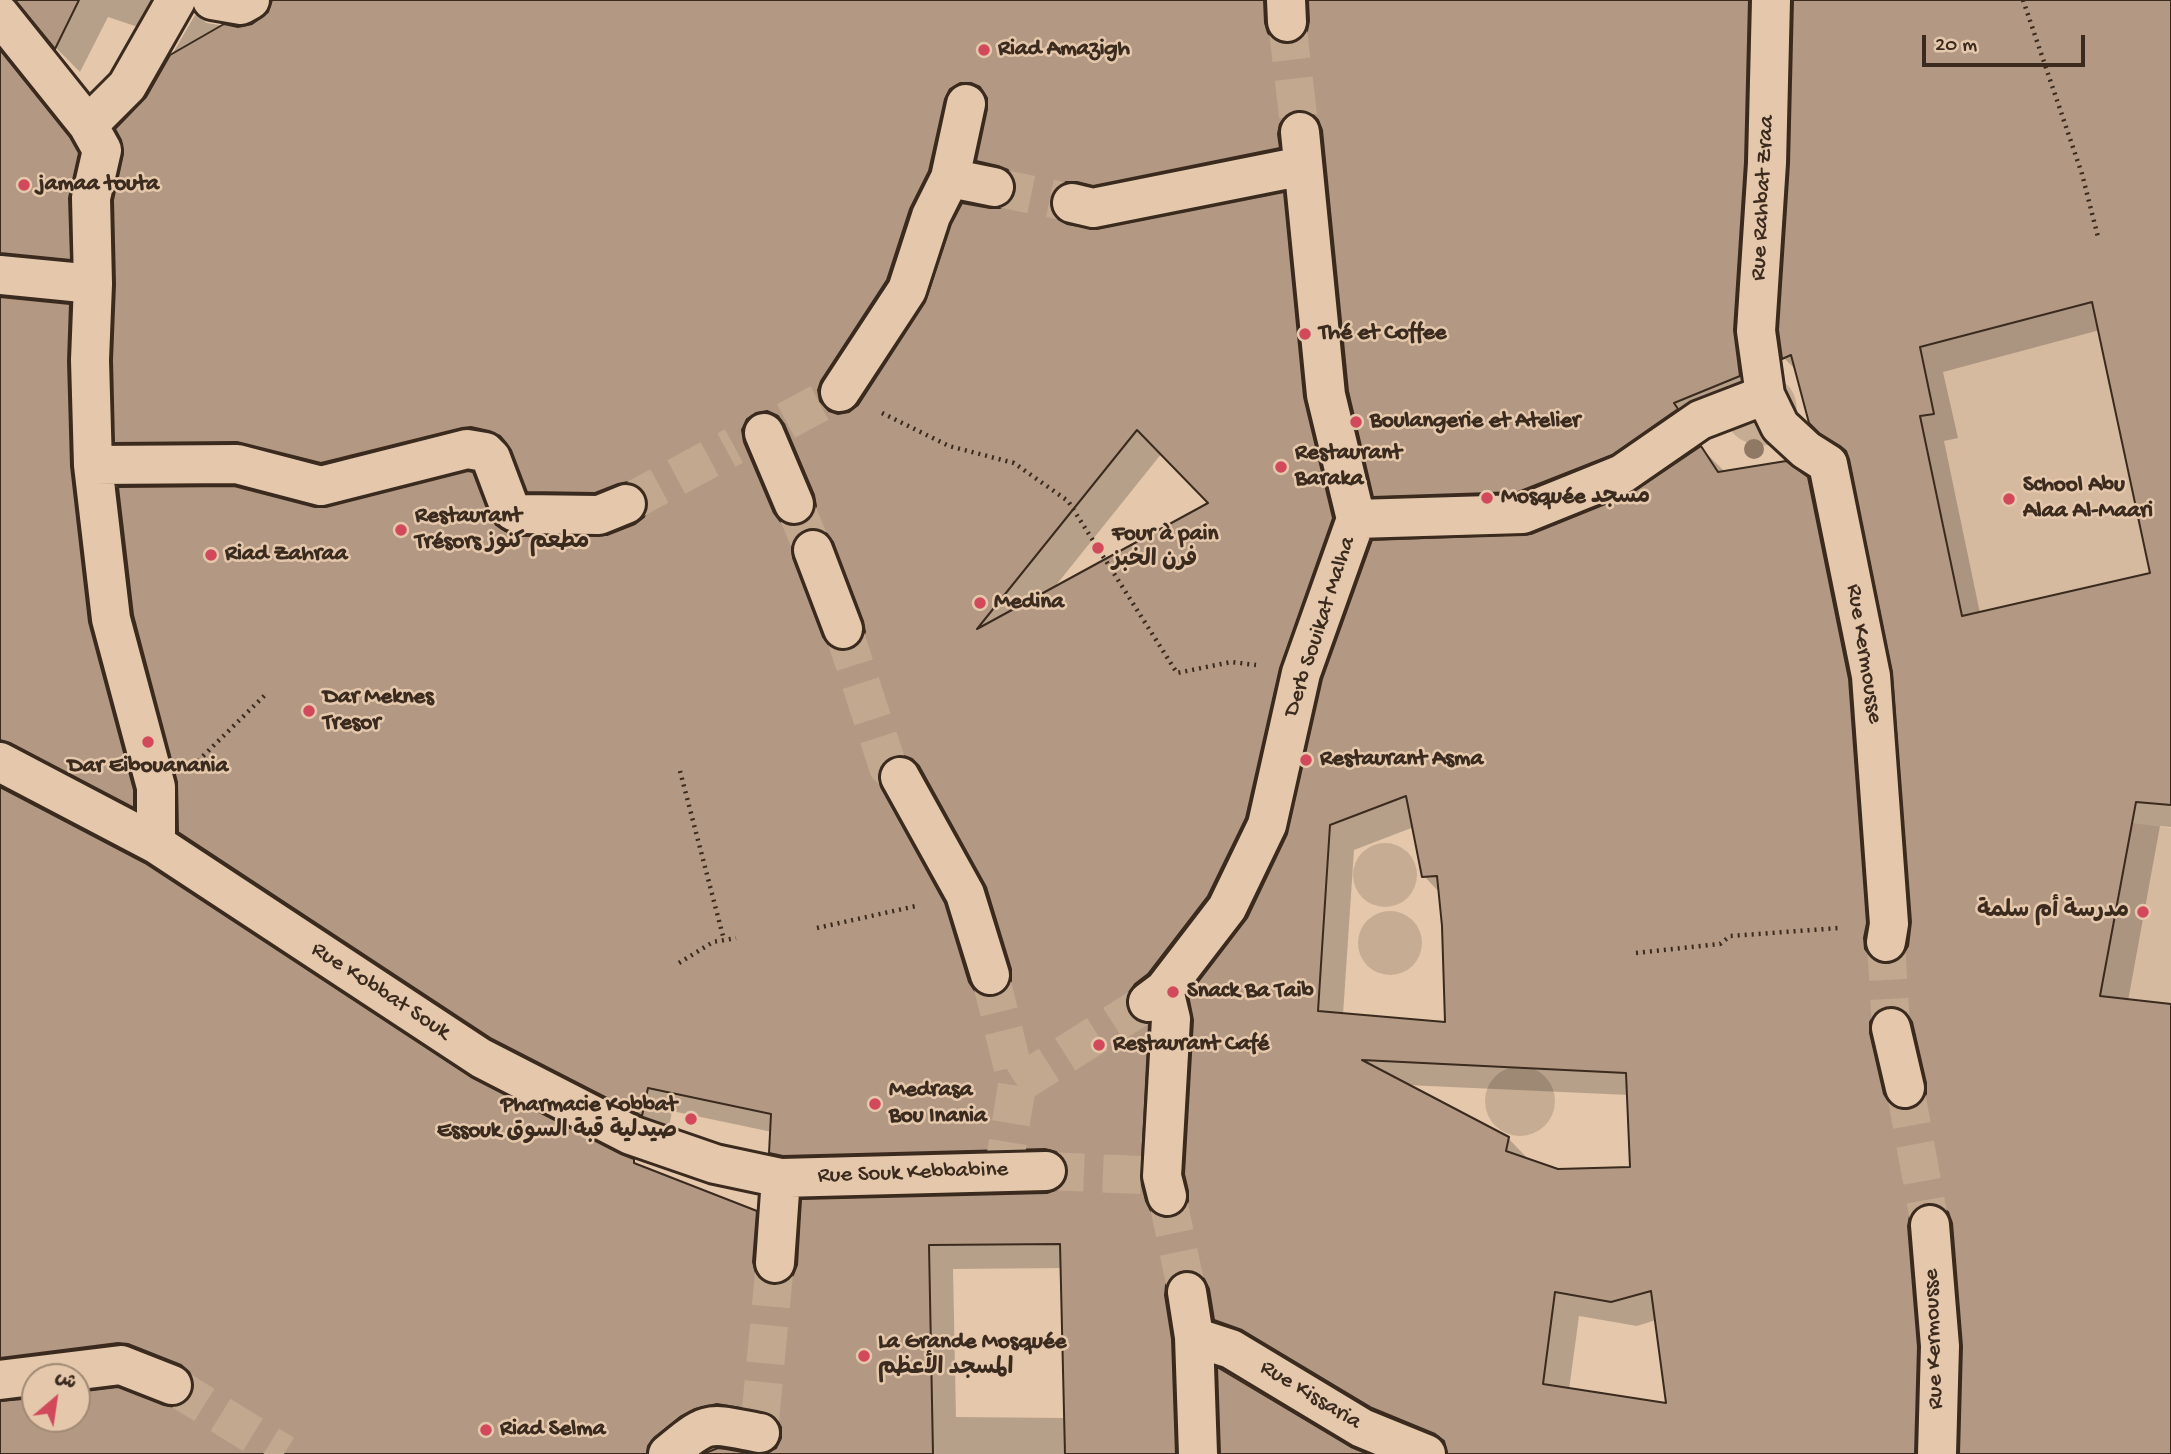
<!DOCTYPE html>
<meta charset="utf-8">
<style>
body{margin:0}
#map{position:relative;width:2171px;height:1454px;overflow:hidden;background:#e5c8ac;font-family:"Gochi Hand","Playpen Sans Arabic",sans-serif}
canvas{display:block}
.north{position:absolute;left:21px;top:1363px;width:70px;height:70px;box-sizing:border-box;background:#e5c8ac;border:2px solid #a18973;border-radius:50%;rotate:29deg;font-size:19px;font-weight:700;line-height:28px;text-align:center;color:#3b2a1e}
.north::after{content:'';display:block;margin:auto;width:24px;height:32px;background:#d1495b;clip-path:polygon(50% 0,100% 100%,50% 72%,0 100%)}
.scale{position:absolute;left:1922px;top:35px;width:163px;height:32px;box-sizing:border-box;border:4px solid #3b2a1e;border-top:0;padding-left:9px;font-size:21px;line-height:24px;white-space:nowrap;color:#3b2a1e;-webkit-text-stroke:5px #e5c8ac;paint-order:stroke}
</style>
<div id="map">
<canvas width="2171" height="1454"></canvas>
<div class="north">ش</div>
<div class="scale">20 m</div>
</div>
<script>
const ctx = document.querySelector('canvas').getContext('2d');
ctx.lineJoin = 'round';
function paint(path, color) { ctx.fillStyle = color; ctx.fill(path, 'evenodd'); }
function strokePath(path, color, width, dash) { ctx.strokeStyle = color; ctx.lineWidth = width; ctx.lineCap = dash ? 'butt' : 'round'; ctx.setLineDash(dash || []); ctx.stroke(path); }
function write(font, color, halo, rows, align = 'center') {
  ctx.font = font + ' "Gochi Hand","Playpen Sans Arabic",sans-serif'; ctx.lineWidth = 5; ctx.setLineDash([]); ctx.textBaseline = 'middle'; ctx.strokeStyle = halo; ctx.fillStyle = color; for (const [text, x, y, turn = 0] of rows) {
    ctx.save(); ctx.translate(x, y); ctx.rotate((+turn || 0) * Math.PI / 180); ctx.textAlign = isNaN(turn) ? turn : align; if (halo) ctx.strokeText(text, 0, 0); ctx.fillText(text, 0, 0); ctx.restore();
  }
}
const built = new Path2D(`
 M2112 296 2171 568 1976 613 1980 653 1880 666 1833 430 1852 366Z
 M2132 823 2171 828V1005L2100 996Z`);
const green = new Path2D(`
 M1750 377C1759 378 1774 377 1782 381 1799 390 1801 417 1789 430 1786 433 1782 439 1778 442 1763 451 1731 442 1729 423 1728 418 1730 411 1730 406 1731 401 1730 394 1732 390 1736 384 1744 380 1750 377Z
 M1353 875a32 32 0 1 1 64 0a32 32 0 1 1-64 0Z
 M1358 943a32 32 0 1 1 64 0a32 32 0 1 1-64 0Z
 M1485 1101a35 35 0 1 1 70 0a35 35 0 1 1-70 0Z`);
const shadow = new Path2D(`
 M0 0H2171V827L2160 826 2128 1001 2171 1006V1454H1961L1964 1346 1954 1227 1943 1231 1940 1454H1449L1398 1433 1240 1345 1215 1320 1211 1295H1208L1197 1300 1199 1454H769L777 1449 783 1434 743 1428 688 1454H0ZM273 3 271 12 251 26 238 28 207 23 195 15 147 98 116 442 141 467 347 487 496 451 515 455 529 491 554 516 649 507 645 518 636 525 607 537 520 538 511 535 497 499 472 474 326 509H315L180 831 205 857 519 1063 667 1139 672 1111 772 1132 771 1152 796 1177 809 1180 1069 1173 1067 1182 1059 1191 777 1286 781 1238 756 1213 640 1167 633 1161 470 1079 2 790 5 776 158 831 92 386 94 330 70 305 2 299 7 286 95 284 94 164 7 55 3 45 21 18 33 19 56 48 80 72 108 17 168 37 190 5 263 6ZM1310 3 1311 22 1308 34 1299 42 1289 45 1288 26 1298 6ZM1795 3 1784 358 1797 371 1811 422 1851 460 1894 672 1913 922 1909 947 1904 958 1894 964 1888 965 1891 949 1833 504 1807 479 1726 473 1701 448 1631 496 1531 536 1190 995 1195 1020 1190 1202 1184 1212 1168 1219 1164 1201 1173 1050 1151 1028 1152 1019 1270 843 1357 543 1308 219 1283 194 1097 231 1075 227 1080 213 1304 149 1311 139 1324 134 1375 496 1400 521 1636 479 1764 401 1786 5ZM985 107H989L978 160 1003 185 1017 188 1011 203 1001 210 859 406 850 413 843 415 975 113ZM2100 330 2152 575 1980 613 1944 441 1958 438 1943 372ZM791 436 816 496 818 506 813 518 803 526 793 527 768 467 780 437ZM1162 453 1211 503 1053 589ZM839 553 865 622 866 633 862 643 851 651 842 652 816 583 830 554ZM927 779 986 883 1013 969V981L1008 991 998 997 990 998 969 929 914 782ZM1414 827 1424 876 1440 893 1444 926 1446 1024 1343 1015 1354 850ZM1912 1031H1916L1928 1083V1094L1921 1106 1906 1111 1894 1059 1901 1036ZM1406 1085 1629 1095 1632 1168 1557 1171 1531 1162 1508 1138ZM1062 1268 1066 1418 956 1417 953 1269ZM1579 1316 1637 1326 1656 1320 1668 1405 1569 1390ZM155 1369 195 1384 194 1393 187 1403 176 1408 77 1394V1419H35V1399L3 1403 4 1396Z`);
const building = new Path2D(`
 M15 0H79L55 49Z
 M272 0H1264L1265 23 1268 33 1276 41 1287 44 1298 41 1307 31 1309 21 1308 0H1749L1745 162 1734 330 1740 376 1674 403 1678 409 1612 455 1518 492 1373 497 1348 391 1322 130 1318 120 1310 112 1299 110 1287 115 1280 124 1278 134 1280 148 1093 186 1077 182H1066L1057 188 1051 197V210L1058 219 1067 224 1097 229 1284 192 1304 397 1333 518 1280 668 1246 818 1208 896 1148 974 1135 984 1128 994 1126 1004 1130 1015 1139 1022 1149 1024 1141 1181 1146 1201 1151 1211 1160 1217H1172L1183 1211 1188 1201V1191L1184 1174 1193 1020 1188 995 1247 918 1287 834 1322 679 1372 540 1531 534 1630 494 1701 446 1718 472 1786 461 1808 477 1849 679 1867 923 1864 938 1865 949 1872 958 1882 963H1893L1902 956 1908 946 1911 922 1892 672 1849 459 1846 451 1840 446 1819 433 1809 423 1791 355 1782 359 1778 330 1789 164 1793 0H2171V805L2136 802 2100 996 2171 1004V1454H1959L1962 1346 1952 1223 1948 1212 1940 1206 1929 1203 1917 1207 1910 1216 1908 1226 1918 1347 1915 1454H1447L1444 1441 1435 1434 1372 1408 1242 1330 1214 1320 1209 1289 1204 1279 1195 1272 1184 1270 1173 1275 1166 1285 1165 1295 1172 1339 1176 1454H1065L1060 1244 929 1245 933 1454H764L776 1448 781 1438V1427L775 1417 764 1412 717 1404 695 1409 680 1417 654 1438 648 1446 647 1454H0V1401L35 1398V1419H77V1392L118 1387 164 1405 175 1407 186 1402 193 1392 194 1382 189 1372 181 1365 128 1344 118 1343 0 1358V787L145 863 471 1077 621 1154 634 1159V1163L757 1211 753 1262 756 1273 763 1281 774 1285 784 1283 793 1275 797 1265 801 1199 1047 1193 1058 1189 1065 1181 1068 1171 1064 1159 1056 1152 1045 1149 783 1156 769 1153 771 1114 648 1088 642 1116 640 1115 492 1039 178 832 177 782 133 615 118 487 234 486 315 507H326L468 471 473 472 489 514 496 525 505 531 521 536 607 535 635 524 644 517 648 506 646 495 640 487 628 482 618 484 595 493 527 492 511 450 506 443 500 436 489 431 471 427 462 428 321 463 237 442 114 443 112 360 115 284 113 200 123 154 121 140 115 129 146 97 170 55 224 24 238 27 252 24 268 12ZM960 83H971L980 87 987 98V109L976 161 998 166 1008 170 1014 179 1015 192 1010 202 1000 208H990L962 203 951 224 925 302 858 405 849 412 838 414 829 411 820 401 818 390 821 381 887 280 910 209 929 171 945 99 950 89ZM2092 302 2150 573 1962 616 1920 416 1934 414 1920 347ZM767 411 778 416 784 424 814 495 816 506 812 517 802 524 791 526 780 521 774 513 744 442 742 430 747 419 756 413ZM1137 430 1208 503 977 629ZM817 529 827 534 833 542 863 621 865 632 860 642 850 650H839L829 645 823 637 793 558 792 546 797 536 806 529ZM901 755 912 759 919 766 986 887 1011 969V981L1006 989 997 996H984L975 991 969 982 945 903 881 787 878 776 882 765 890 758ZM1406 796 1422 877 1437 876 1442 926 1445 1022 1318 1011 1330 825ZM1887 1007H1897L1906 1013 1912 1022 1926 1083V1094L1920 1103 1909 1109H1898L1890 1103 1884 1094 1870 1033V1022L1876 1013ZM1362 1060 1626 1073 1630 1167 1558 1169 1506 1151 1509 1137ZM1651 1291 1666 1403 1543 1384 1555 1292 1611 1302Z
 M0 50 70 137 79 153 69 198 71 260 0 253Z
 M0 297 70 304 68 361 71 466 89 622 134 790V808L10 743 0 740Z
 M1217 1367 1351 1447 1368 1454H1220Z
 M718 1448 726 1449 753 1454H703Z`);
const streetTunnel = new Path2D(`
 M1287 22 1300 132
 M994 187 1072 203
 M786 421 840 392
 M626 504 734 446
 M794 504 813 550
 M843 629 888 767 900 777
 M1886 942 1891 1028
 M990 975 1017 1085 1003 1172
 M1017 1085 1148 1002
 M1905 1088 1930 1225
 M1046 1171 1162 1176
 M1167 1196 1187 1292
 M172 1385 284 1454
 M760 1420 775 1263`);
const path = new Path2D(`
 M2023 0 2082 174 2098 237
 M882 413 949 446 1014 463 1068 501 1177 673 1231 662 1256 665
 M198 761 266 694
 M680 771 724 940
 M817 928 916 906
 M1636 953 1720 944 1730 936 1839 928
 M679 963 713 942 736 938`);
const street = new Path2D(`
 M212 0 241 5 250 0
 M1286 0 1287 22
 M1771 0 1767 163 1756 331 1765 395 1780 426 1806 450 1828 464 1871 676 1889 924 1886 942
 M0 15 88 125 102 150 91 198 93 284 90 360 93 465 111 619 156 787V844
 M88 125 127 86 176 0
 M950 178 994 187
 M1072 203 1093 208 1303 166
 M0 275 93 284
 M840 392 907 290 931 216 950 178 966 104
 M764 433 794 504
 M93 465 237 464 321 486 467 449 485 452 491 458 509 506 513 511 521 514 599 515 626 504
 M1356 519 1523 514 1622 474 1700 420 1765 395
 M813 550 843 629
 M0 762 156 844 481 1058 631 1135 715 1164 781 1178 1046 1171
 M900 777 965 894 990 975
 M1164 990 1171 1019 1162 1176 1167 1196
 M1148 1002 1164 990 1227 908 1267 825 1301 673 1356 519 1326 395 1300 132
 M1891 1028 1905 1088
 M1930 1225 1940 1346 1937 1454
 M775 1263 781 1178
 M1187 1292 1194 1337 1198 1454
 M1194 1337 1231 1349 1362 1428 1426 1454
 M0 1380 121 1365 172 1385
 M668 1454C710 1419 707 1423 760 1433`);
const trees = [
 [1754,449]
];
const markers = [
 [984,50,7,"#d1495b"],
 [24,185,7,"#d1495b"],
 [1305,334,7,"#d1495b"],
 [1356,422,7,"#d1495b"],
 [1281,467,7,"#d1495b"],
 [1487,498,7,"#d1495b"],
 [2009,499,7,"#d1495b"],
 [401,530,7,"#d1495b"],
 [1098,548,7,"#d1495b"],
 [211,555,7,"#d1495b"],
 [980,603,7,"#d1495b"],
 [309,711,7,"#d1495b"],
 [148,742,7,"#d1495b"],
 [1306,760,7,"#d1495b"],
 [2143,912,7,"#d1495b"],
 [1173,992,7,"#d1495b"],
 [1099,1045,7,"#d1495b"],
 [875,1104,7,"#d1495b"],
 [691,1119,7,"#d1495b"],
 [864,1356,7,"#d1495b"],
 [486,1430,7,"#d1495b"]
];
const poiNames = [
 ["Riad Amazigh",998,50],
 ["jamaa touta",38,185],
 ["Thé et Coffee",1319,334],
 ["Boulangerie et Atelier",1370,422],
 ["Restaurant",1295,454],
 ["Baraka",1295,480],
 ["School Abu",2023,486],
 ["Alaa Al-Maari",2023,512],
 ["Mosquée مسجد",1501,498],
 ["Restaurant",415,517],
 ["Trésors مطعم كنوز",415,543],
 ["Four à pain",1112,535],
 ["فرن الخبز",1112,561],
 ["Riad Zahraa",225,555],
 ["Medina",994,603],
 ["Dar Meknes",323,698],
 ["Tresor",323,724],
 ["Restaurant Asma",1320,760],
 ["Dar Eibouanania",148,767,"center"],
 ["مدرسة أم سلمة",2129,912,"right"],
 ["Snack Ba Taib",1187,992],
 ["Restaurant Café",1113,1045],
 ["Medrasa",889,1091],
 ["Bou Inania",889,1117],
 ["Pharmacie Kobbat",677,1106,"right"],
 ["Essouk صيدلية قبة السوق",677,1132,"right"],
 ["La Grande Mosquée",878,1343],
 ["المسجد الأعظم",878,1369],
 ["Riad Selma",500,1430]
];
const streetNames = [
 ["Rue Rahbat Zraa",1764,198,-87],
 ["Derb Souikat Malha",1321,627,-72],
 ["Rue Kermousse",1863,654,81],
 ["Rue Kobbat Souk",380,992,33],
 ["Rue Souk Kebbabine",913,1174,-2],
 ["Rue Kermousse",1935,1339,-92],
 ["Rue Kissaria",1310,1396,31]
];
paint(built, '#d6baa0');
paint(green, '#c6ac92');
paint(shadow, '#0003');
paint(building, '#b39983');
strokePath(building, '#3b2a1e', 2);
strokePath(streetTunnel, '#c3a890', 38, [38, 19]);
strokePath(street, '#3b2a1e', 44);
strokePath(path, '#3b2a1e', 4.5, [2, 5]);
strokePath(street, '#e5c8ac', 38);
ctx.fillStyle = '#8f7864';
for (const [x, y] of trees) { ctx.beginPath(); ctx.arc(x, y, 10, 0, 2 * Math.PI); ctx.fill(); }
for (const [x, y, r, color] of markers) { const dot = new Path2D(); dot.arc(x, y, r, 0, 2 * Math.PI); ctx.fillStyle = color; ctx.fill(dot); strokePath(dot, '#e5c8ac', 2.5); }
write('bold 23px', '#3b2a1e', '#e5c8ac', poiNames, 'left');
write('23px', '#3b2a1e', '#e5c8ac', streetNames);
</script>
